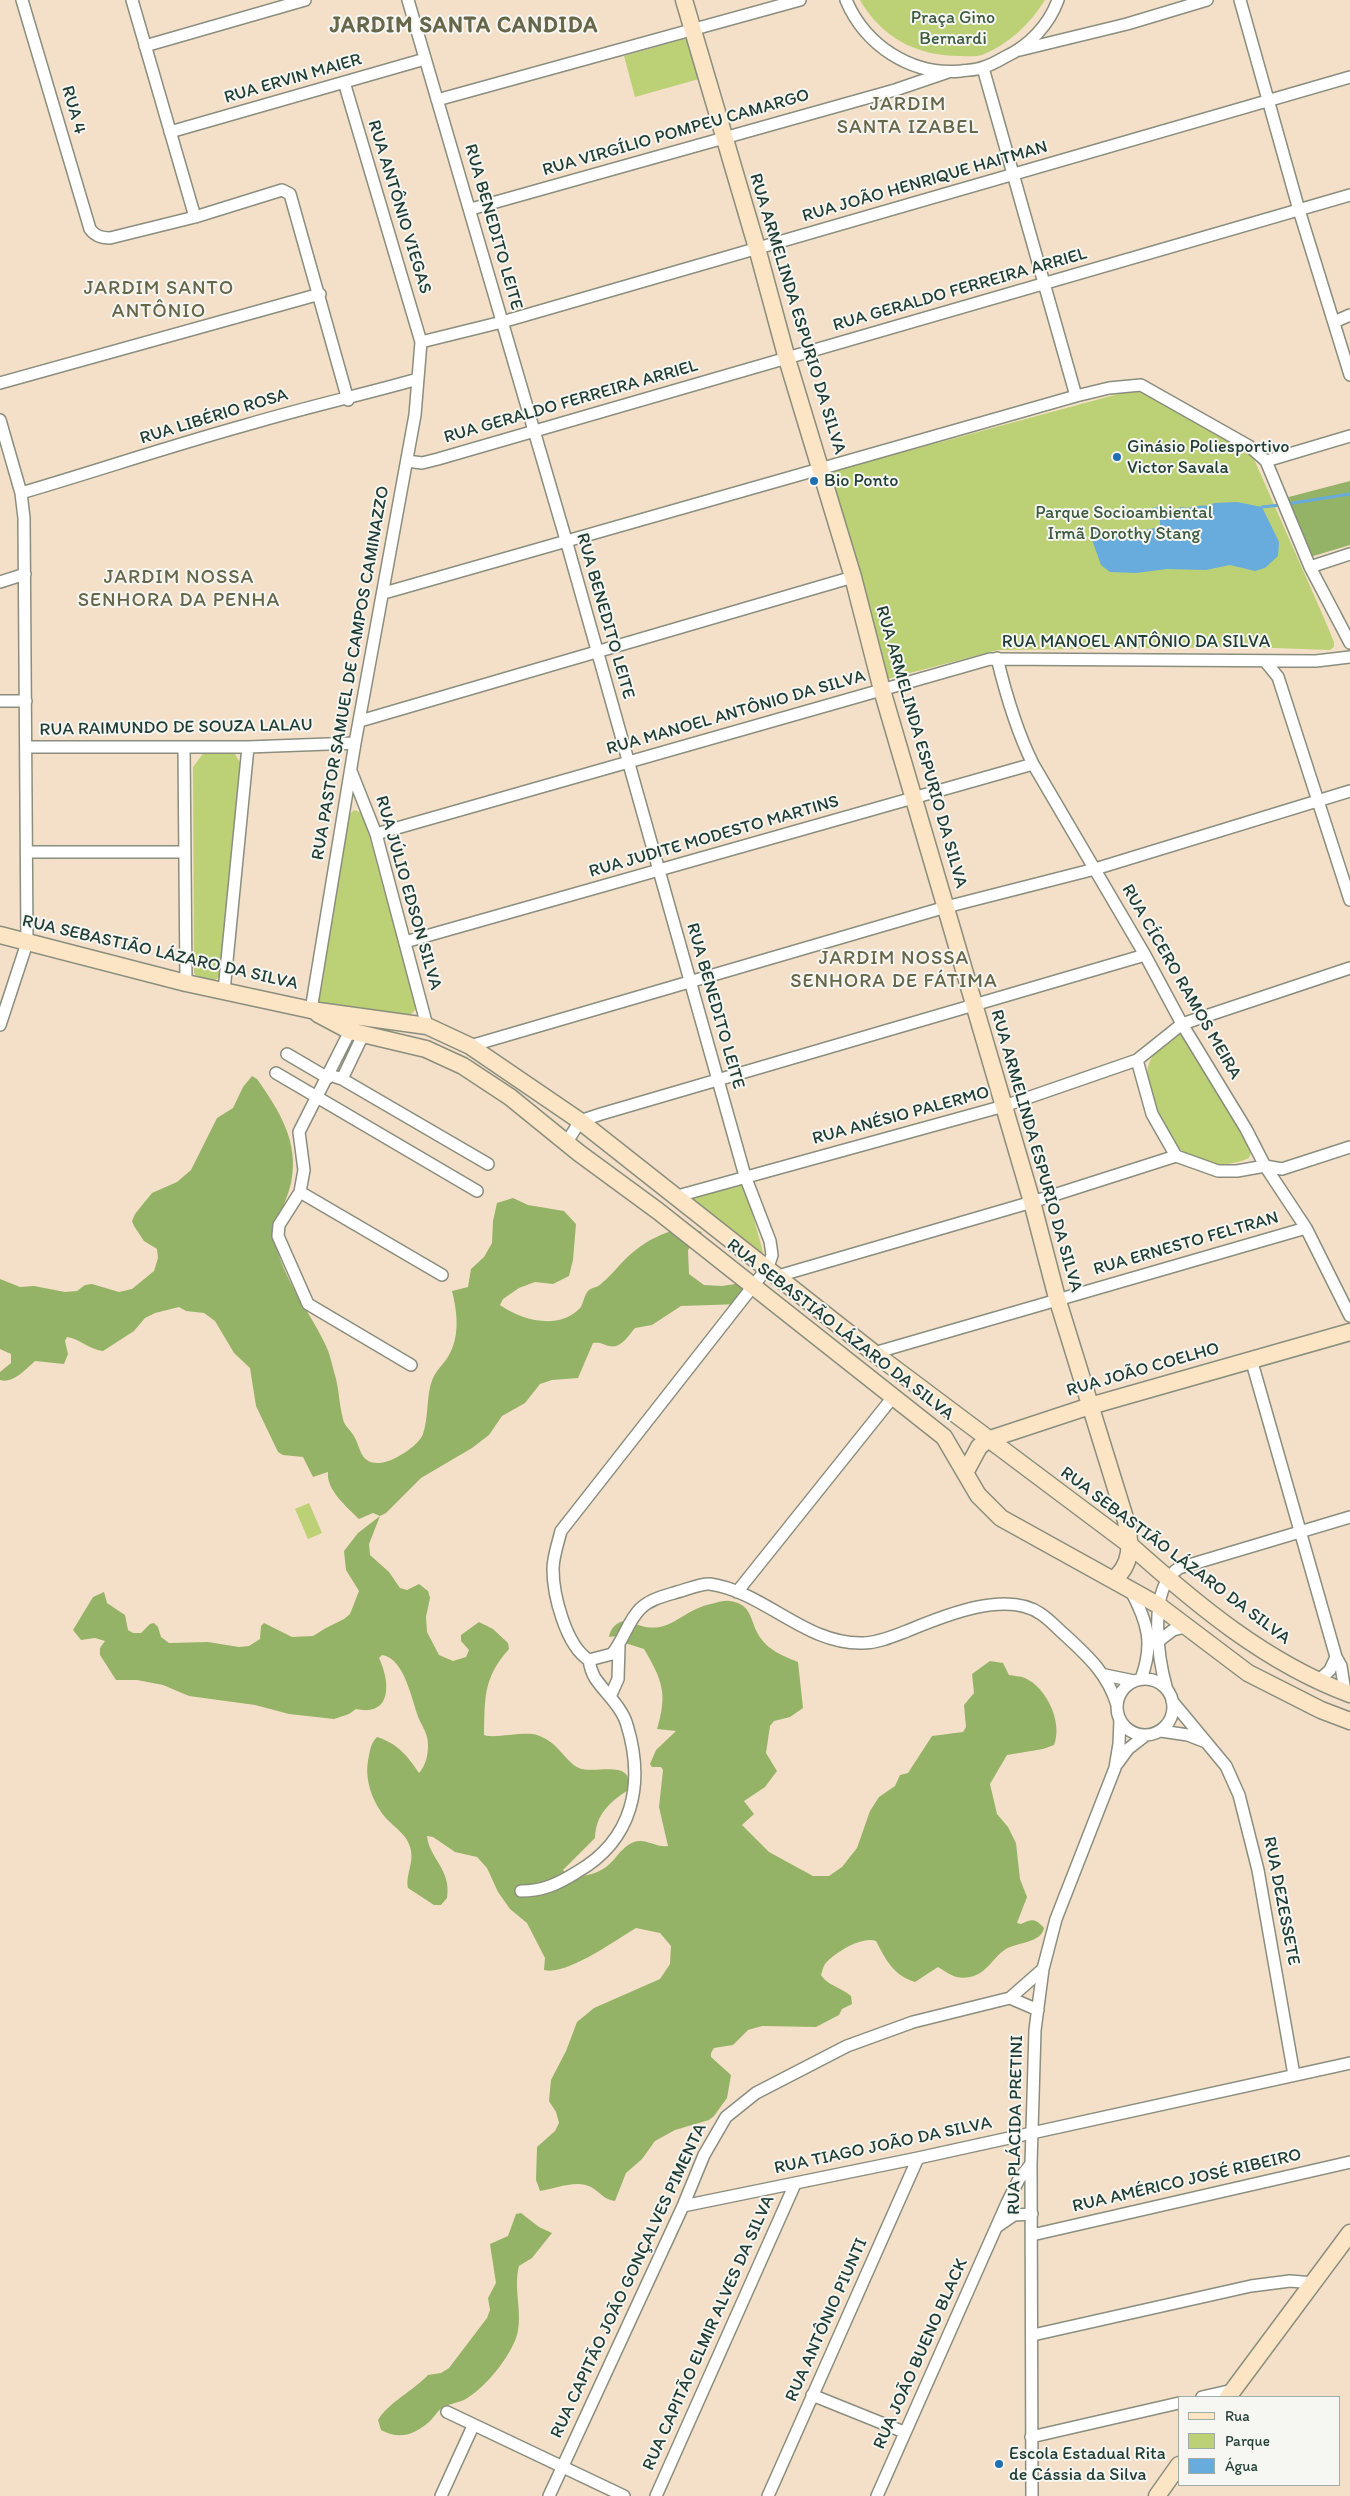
<!DOCTYPE html>
<meta charset="utf-8">
<style>
body{margin:0}
#map{position:relative;width:1350px;height:2496px;overflow:hidden;background:#f4e0c8;font-family:Itim,sans-serif}
canvas{display:block}
.legend{position:absolute;left:1178px;top:2396px;width:162px;height:90px;box-sizing:border-box;background:#f6f6f2;border:1px solid #a0aca6;margin:0;padding:6px 9px;list-style:none;font-size:15px;color:#1f3d34}
.legend li{display:flex;align-items:center;gap:10px;height:25px}
.legend b{width:25px;border:1px solid #a0aca6}
</style>
<div id="map">
<canvas width="1350" height="2496"></canvas>
<ul class="legend">
<li><b style="height:6px;background:#fce5c4"></b>Rua</li>
<li><b style="height:14px;background:#bcd175"></b>Parque</li>
<li><b style="height:14px;background:#68abdd"></b>Água</li>
</ul>
</div>
<script>
const ctx = document.querySelector('canvas').getContext('2d');
ctx.lineJoin = 'round';
function paint(path, color) { ctx.fillStyle = color; ctx.fill(path, 'evenodd'); }
function strokePath(path, color, width, dash) { ctx.strokeStyle = color; ctx.lineWidth = width; ctx.lineCap = dash ? 'butt' : 'round'; ctx.setLineDash(dash || []); ctx.stroke(path); }
function write(font, color, halo, rows, align = 'center') {
  ctx.font = font + ' Itim,sans-serif'; ctx.lineWidth = 4; ctx.setLineDash([]); ctx.textBaseline = 'middle'; ctx.strokeStyle = halo; ctx.fillStyle = color; for (const [text, x, y, turn = 0] of rows) {
    ctx.save(); ctx.translate(x, y); ctx.rotate((+turn || 0) * Math.PI / 180); ctx.textAlign = isNaN(turn) ? turn : align; if (halo) ctx.strokeText(text, 0, 0); ctx.fillText(text, 0, 0); ctx.restore();
  }
}
const green = new Path2D(`
 M860 0H1045C1030 24 1009 44 982 55 976 57 966 56 959 56 917 56 881 37 860 0Z
 M688 38 699 79 635 97 624 56Z
 M1144 387 1242 448 1254 459 1324 618 1334 642V647L1330 650 1247 647 998 650 887 679 830 472Z
 M226 750 235 754 242 766 220 977 211 982 197 978 194 973 193 767 205 751Z
 M354 810 363 813 415 1004 416 1009 409 1016 320 1005 317 999 348 816Z
 M1181 1032 1252 1149 1249 1158C1215 1174 1175 1157 1160 1123 1157 1116 1156 1108 1154 1101 1151 1090 1145 1078 1148 1067 1150 1057 1158 1050 1166 1043 1171 1038 1175 1034 1181 1032Z
 M744 1183 763 1252 761 1254 689 1199 690 1196Z
 M309 1503 322 1533 308 1539 295 1509Z`);
const forest = new Path2D(`
 M1350 481V545L1307 558 1281 499Z
 M252 1076 257 1079C279 1110 300 1143 291 1183 286 1206 271 1224 277 1248 286 1284 311 1313 326 1346 330 1354 332 1365 335 1375 339 1389 339 1404 343 1419 344 1426 352 1431 355 1438 361 1450 361 1463 378 1463 390 1464 419 1446 423 1434 429 1417 426 1393 433 1378 437 1369 446 1362 450 1353 460 1334 457 1311 452 1291L468 1287 471 1269 484 1257 492 1243 493 1221 497 1203 513 1198 528 1205 564 1211 576 1224 573 1260 569 1276 553 1284 535 1282 519 1288 503 1299 500 1305C521 1320 557 1330 578 1310 584 1306 583 1295 589 1290 593 1287 599 1287 602 1283 613 1274 621 1262 632 1253 649 1238 680 1222 702 1232L688 1250 689 1274 704 1285 722 1286 749 1282 741 1304 681 1306 652 1325 635 1328C628 1336 621 1349 609 1346 602 1344 600 1342 593 1343L578 1378 552 1380 540 1384 525 1403 502 1416 489 1435 472 1448 421 1478 386 1513 380 1516 369 1544 370 1555 389 1572 400 1588 407 1590 419 1584 428 1591 430 1598 426 1617 427 1632 439 1655 453 1661 466 1657 469 1650 461 1641V1635L479 1622 493 1629 508 1643 509 1649C483 1678 485 1698 484 1735 494 1739 524 1731 537 1735 559 1742 565 1762 579 1768 595 1775 635 1757 628 1790 609 1803 596 1814 595 1838L563 1870 567 1876C588 1877 602 1874 616 1857 621 1851 626 1845 634 1842 646 1838 656 1848 668 1846L659 1807 663 1770 661 1767H652L650 1764 656 1750 676 1731 657 1729C668 1693 662 1680 644 1649L622 1642 617 1636 609 1637C611 1627 616 1623 626 1620 670 1642 676 1610 715 1603 719 1602 725 1600 730 1601 752 1604 750 1620 758 1634 767 1650 783 1656 798 1662L803 1708 790 1717 774 1721 770 1726 766 1753 777 1771 765 1787 744 1801 754 1814 742 1825 769 1852 813 1876H829L842 1867 857 1848 870 1811 879 1797 895 1786 900 1775 908 1773 932 1736 963 1732 966 1727 964 1705 974 1693 972 1674 990 1661 1003 1663 1009 1675C1014 1676 1020 1676 1025 1678 1047 1688 1063 1723 1054 1745L1043 1749 1007 1755 990 1784 997 1814 1008 1827 1016 1843 1020 1879 1027 1897 1017 1923 1021 1924C1032 1919 1035 1918 1044 1928 1041 1943 1018 1942 1006 1949 992 1958 988 1973 970 1977 957 1980 949 1974 938 1967L915 1982C893 1975 886 1960 876 1941 861 1936 835 1953 825 1964 823 1967 822 1972 821 1975 827 1985 842 1988 851 1996L852 2004 842 2009 839 2015 816 2027 762 2026 748 2030 733 2045 714 2048 711 2053V2057L731 2075 727 2098 714 2116 709 2120 675 2130 655 2141 642 2159 626 2173 615 2201C604 2200 600 2192 591 2187 577 2179 554 2189 540 2191L536 2180 537 2147 555 2131 559 2123 556 2112 549 2101 551 2080 566 2051 577 2022 594 2008 660 1979 670 1964 671 1946 660 1933 636 1928C616 1940 566 1976 544 1970L545 1958 527 1923 510 1909 498 1892 487 1868 477 1857 455 1852 433 1837 427 1836C429 1858 452 1870 447 1898L441 1905H434L408 1888C405 1875 415 1862 410 1847 407 1836 399 1831 391 1823 375 1809 364 1782 368 1761 370 1751 370 1744 377 1737 398 1744 407 1755 419 1773 426 1765 428 1755 428 1745 428 1734 423 1728 419 1719 412 1702 405 1658 382 1655L379 1658C390 1681 393 1717 356 1709L349 1714 334 1719 289 1714 255 1705 189 1696 163 1685 137 1680H116L100 1655V1648L105 1641 95 1638 81 1640 73 1630 93 1597 104 1592 107 1603 125 1615 128 1630 133 1633H141L150 1624 154 1623 158 1627 161 1637 169 1643 208 1642 239 1647 249 1646 260 1639 261 1626 264 1623 292 1637 313 1636 326 1628 344 1619 350 1614 359 1591 346 1570 344 1551 358 1533 380 1516 373 1513 359 1519C347 1507 326 1490 328 1472L313 1477 303 1457 283 1455 278 1452 256 1406 250 1368 234 1353 215 1321 204 1313 186 1311 179 1307 155 1313 145 1318 134 1331 103 1351C88 1349 80 1339 67 1337L65 1341 68 1354 64 1364 35 1361C26 1369 13 1384 0 1380V1372L11 1363V1354L0 1349V1279L20 1287 34 1286 65 1292 77 1291 85 1285 92 1284 119 1292 132 1289 154 1271 158 1258 157 1249 144 1241 134 1226 132 1221 135 1214 152 1193 177 1182 191 1170 217 1118 233 1108 243 1087Z
 M521 2213 539 2227 552 2233 532 2258 519 2266C513 2288 523 2313 517 2335 510 2358 484 2389 464 2400 457 2403 448 2404 442 2408 437 2411 434 2418 429 2422 414 2435 399 2440 381 2430L378 2420C389 2402 413 2391 428 2375L441 2373 449 2368 487 2318 490 2310 488 2298 496 2283 490 2244 508 2236 516 2214Z`);
const water = new Path2D(`
 M1237 502 1262 507 1279 542 1278 556 1265 568 1255 571 1230 565 1206 570 1167 569 1136 573 1110 572 1101 565 1091 537 1093 532 1099 529 1114 536 1160 527V520L1150 514 1152 508C1162 505 1172 512 1181 507 1191 510 1197 504 1208 506L1214 503Z`);
const stream = new Path2D(`
 M1287 504 1350 494
 M1262 507 1280 505`);
const street = new Path2D(`
 M22 0 90 229C95 236 101 238 110 238L195 217 282 190 290 194 348 400
 M132 0 195 217
 M408 0 566 540 745 1176 770 1241 772 1255 768 1267 561 1531C558 1543 553 1557 553 1569 553 1595 566 1646 589 1660L612 1654C623 1641 628 1621 640 1609 650 1599 664 1596 677 1592 686 1590 701 1583 710 1584 765 1592 806 1645 863 1643 878 1643 894 1636 907 1631 941 1617 1006 1589 1041 1614 1050 1620 1058 1629 1066 1636 1089 1657 1108 1675 1117 1705
 M846 0C865 45 911 76 961 71 969 70 977 70 984 67 991 65 998 61 1005 57 1029 46 1049 25 1058 0
 M1240 0 1299 210 1350 375
 M145 46 305 0
 M1020 50 1127 24 1207 0
 M983 68 1076 396
 M437 100 800 0
 M170 132 425 59
 M471 209 895 90 948 72
 M1334 322 1350 315
 M421 342 502 322 1350 77
 M0 383 320 294
 M0 420 21 493 24 518 27 943 0 1025
 M407 461 422 463 438 459 1350 195
 M1266 461 1350 436
 M21 493C96 471 170 446 246 425 303 408 361 395 418 379
 M1310 567 1350 554
 M0 582 25 574
 M384 593 1076 396 1109 388 1141 385 1249 446 1266 461 1310 567 1350 643
 M997 658C1006 695 1016 730 1033 764L1145 955 1182 1024 1246 1129 1265 1166 1306 1228 1350 1316
 M1265 661 1278 677 1350 900
 M0 701H26
 M360 721 853 577
 M26 747H248L355 743
 M184 747 186 983
 M351 771 376 834 427 1026
 M376 834 990 659 1316 661 1350 657
 M27 852H185
 M405 942 1033 764
 M224 991 248 747
 M311 1010 355 743 415 415 421 342 344 82
 M350 1031 299 1132 304 1170 300 1192 279 1225 278 1236 308 1304 411 1365
 M470 1046 946 907 1095 869 1350 791
 M287 1054 328 1078
 M1137 1060 1152 1114 1176 1156
 M276 1073 477 1191
 M336 1077 342 1079 363 1035
 M342 1079 488 1164
 M567 1142 580 1121 601 1114 1145 955
 M300 1192 442 1275
 M674 1197 1004 1106 1137 1060 1182 1024 1350 968
 M778 1276 1032 1202 1176 1156 1218 1171H1237L1265 1166 1282 1169 1350 1147
 M874 1353 1306 1228
 M1251 1359 1336 1657 1341 1666 1345 1692
 M1131 1591C1148 1623 1154 1644 1141 1679
 M737 1592 893 1397
 M1160 1640 1173 1630 1189 1626
 M1105 1675 1134 1681
 M1117 1707a28 28 0 1 1 56 0a28 28 0 1 1-56 0Z
 M1317 1682 1330 1670 1336 1657
 M1167 1690C1158 1659 1147 1588 1179 1568L1350 1517
 M610 1697 618 1679 619 1646
 M1172 1701 1226 1766 1239 1795 1258 1870 1294 2075
 M1161 1731 1188 1735 1206 1742
 M1117 1764 1128 1749 1146 1735
 M521 1891C543 1891 558 1884 577 1872 633 1840 645 1784 627 1725 622 1707 605 1693 595 1678 592 1673 590 1666 589 1660
 M1010 1998 1038 2010
 M683 2206 918 2158 1350 2063
 M998 2226 1014 2215 1032 2214
 M1032 2235 1350 2162
 M1033 2335 1251 2286 1290 2281 1314 2283
 M812 2395 904 2432
 M1202 2397 1233 2390
 M447 2412 624 2496
 M1031 2437 1179 2403
 M441 2496 473 2426
 M549 2496 683 2206 704 2155 726 2117 756 2093 847 2046 913 2022 1010 1998 1043 1969
 M656 2496 795 2184
 M768 2496 918 2158
 M877 2496 1007 2203 1019 2179 1031 2164
 M1032 2496 1031 2164 1035 2030 1043 1969 1056 1919 1115 1768 1119 1744 1120 1719`);
const secondary = new Path2D(`
 M684 0 757 248 787 359 853 577 882 690 1032 1202 1057 1298 1126 1521C1131 1544 1133 1564 1113 1580
 M0 935 186 983 311 1010 427 1026 470 1046 580 1121 874 1353 1130 1545C1196 1604 1266 1663 1350 1694
 M318 1014 350 1031 426 1049 463 1066 510 1097 579 1153 658 1211 944 1437 978 1495 1001 1518 1158 1605 1248 1673 1321 1710 1350 1721
 M965 1473 979 1447 987 1440 1090 1406 1350 1332
 M1228 2397 1350 2233
 M1157 2496 1179 2465`);
const markers = [
 [1117,457,5,"#1f6fb2"],
 [814,481,5,"#1f6fb2"],
 [999,2464,5,"#1f6fb2"]
];
const parkNames = [
 ["Praça Gino",953,18],
 ["Bernardi",953,39],
 ["Parque Socioambiental",1124,513],
 ["Irmã Dorothy Stang",1124,534]
];
const streetNames = [
 ["RUA ERVIN MAIER",293,79,-16],
 ["RUA 4",73,110,74],
 ["RUA VIRGÍLIO POMPEU CAMARGO",676,133,-16],
 ["RUA JOÃO HENRIQUE HAITMAN",925,182,-16],
 ["RUA ANTÔNIO VIEGAS",399,207,73],
 ["RUA BENEDITO LEITE",493,227,74],
 ["RUA GERALDO FERREIRA ARRIEL",960,290,-16],
 ["RUA ARMELINDA ESPURIO DA SILVA",797,314,73],
 ["RUA GERALDO FERREIRA ARRIEL",571,402,-16],
 ["RUA LIBÉRIO ROSA",214,417,-17],
 ["RUA BENEDITO LEITE",605,616,74],
 ["RUA MANOEL ANTÔNIO DA SILVA",1136,642],
 ["RUA PASTOR SAMUEL DE CAMPOS CAMINAZZO",351,673,-80],
 ["RUA MANOEL ANTÔNIO DA SILVA",736,713,-16],
 ["RUA RAIMUNDO DE SOUZA LALAU",176,728,-1],
 ["RUA ARMELINDA ESPURIO DA SILVA",921,747,74],
 ["RUA JUDITE MODESTO MARTINS",714,837,-16],
 ["RUA JÚLIO EDSON SILVA",408,893,74],
 ["RUA SEBASTIÃO LÁZARO DA SILVA",160,953,13],
 ["RUA CÍCERO RAMOS MEIRA",1181,982,60],
 ["RUA BENEDITO LEITE",715,1006,74],
 ["RUA ANÉSIO PALERMO",901,1116,-15],
 ["RUA ARMELINDA ESPURIO DA SILVA",1036,1151,74],
 ["RUA ERNESTO FELTRAN",1186,1244,-16],
 ["RUA SEBASTIÃO LÁZARO DA SILVA",840,1330,38],
 ["RUA JOÃO COELHO",1143,1370,-16],
 ["RUA SEBASTIÃO LÁZARO DA SILVA",1175,1556,37],
 ["RUA DEZESSETE",1281,1901,79],
 ["RUA PLÁCIDA PRETINI",1016,2125,-89],
 ["RUA TIAGO JOÃO DA SILVA",883,2146,-12],
 ["RUA AMÉRICO JOSÉ RIBEIRO",1187,2181,-13],
 ["RUA CAPITÃO JOÃO GONÇALVES PIMENTA",629,2281,-65],
 ["RUA ANTÔNIO PIUNTI",827,2320,-66],
 ["RUA CAPITÃO ELMIR ALVES DA SILVA",709,2333,-66],
 ["RUA JOÃO BUENO BLACK",921,2354,-66]
];
const poiNames = [
 ["Ginásio Poliesportivo",1127,447],
 ["Victor Savala",1127,468],
 ["Bio Ponto",824,481],
 ["Escola Estadual Rita",1009,2454],
 ["de Cássia da Silva",1009,2475]
];
const quarterNames = [
 ["JARDIM",908,105],
 ["SANTA IZABEL",908,128],
 ["JARDIM SANTO",159,289],
 ["ANTÔNIO",159,312],
 ["JARDIM NOSSA",179,578],
 ["SENHORA DA PENHA",179,601],
 ["JARDIM NOSSA",894,959],
 ["SENHORA DE FÁTIMA",894,982]
];
const districtNames = [
 ["JARDIM SANTA CANDIDA",464,26]
];
paint(green, '#bcd175');
paint(forest, '#95b366');
paint(water, '#68abdd');
strokePath(stream, '#68abdd', 3);
strokePath(street, '#8a8e7e', 14);
strokePath(secondary, '#8a8e7e', 19);
strokePath(street, '#fff', 11);
strokePath(secondary, '#fce5c4', 16);
for (const [x, y, r, color] of markers) { const dot = new Path2D(); dot.arc(x, y, r, 0, 2 * Math.PI); ctx.fillStyle = color; ctx.fill(dot); strokePath(dot, '#f6f6f2', 2); }
write('18px', '#3e5b41', '#f6f6f2', parkNames);
write('18px', '#1f3d34', '#f6f6f2', streetNames);
write('18px', '#1f3d34', '#f6f6f2', poiNames, 'left');
ctx.letterSpacing = '1px';
write('20px', '#66664a', '#f6f6f2', quarterNames);
ctx.letterSpacing = '0px';
ctx.letterSpacing = '1px';
write('bold 22px', '#66664a', '#f6f6f2', districtNames);
ctx.letterSpacing = '0px';
</script>
